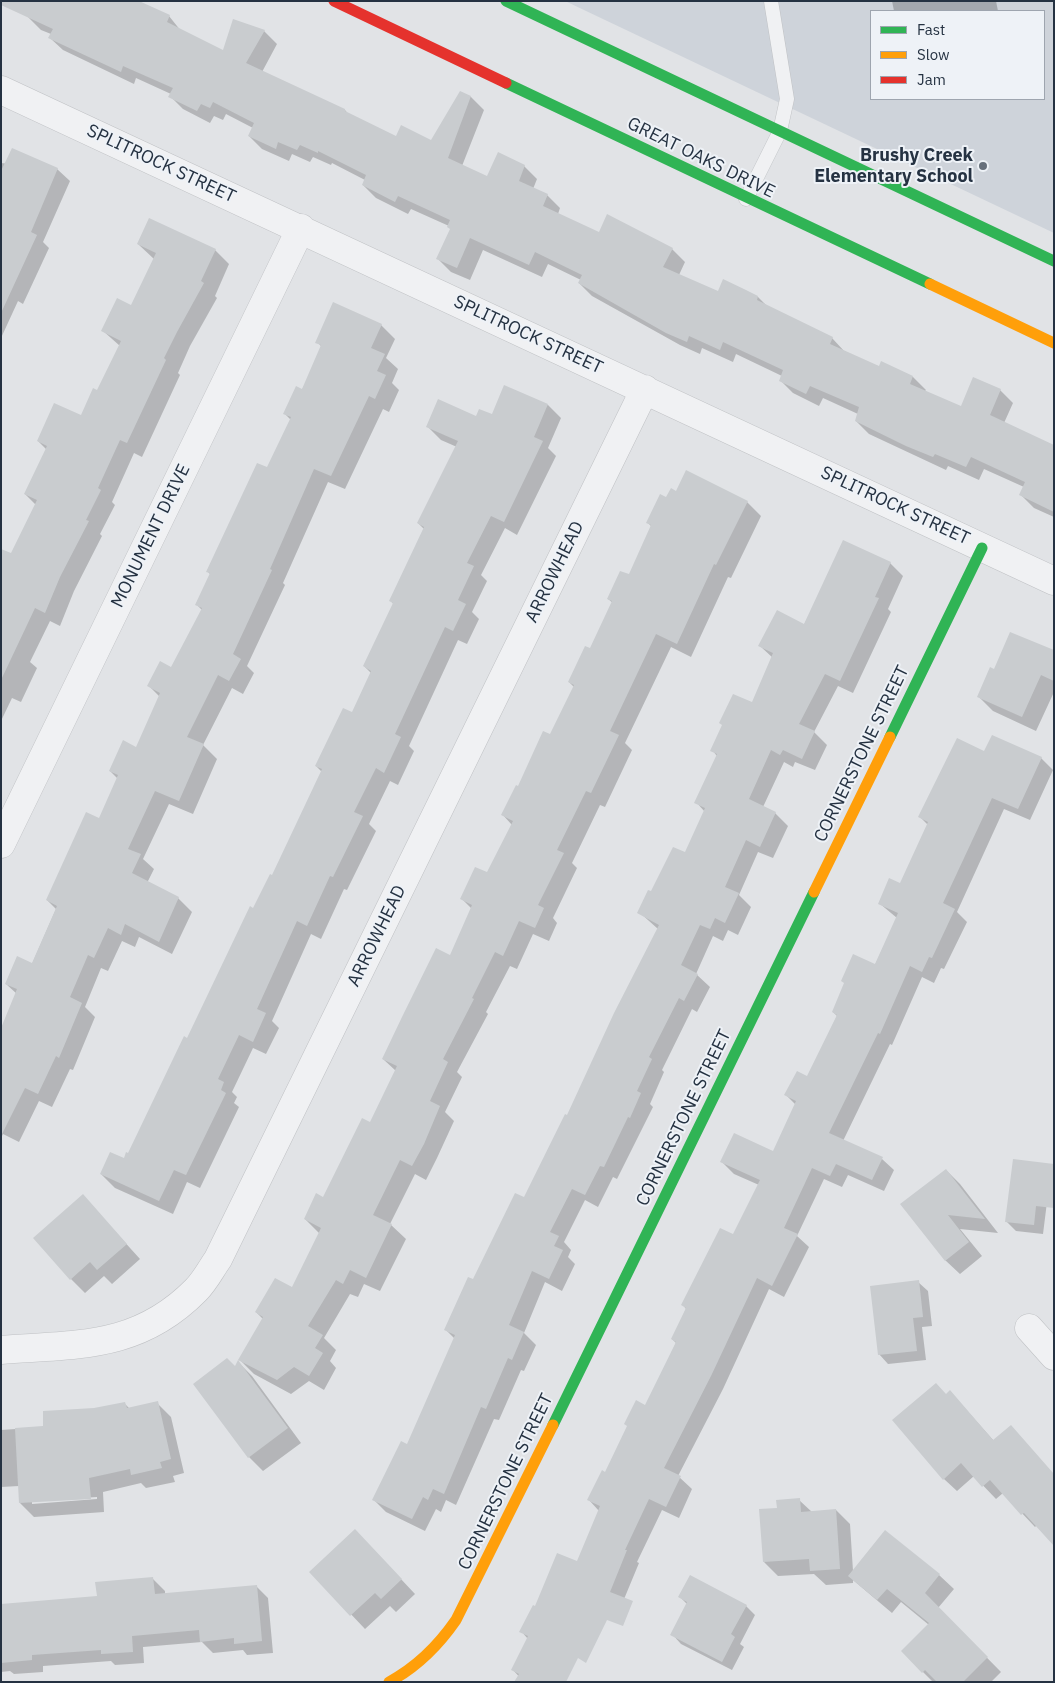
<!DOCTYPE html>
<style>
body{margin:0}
#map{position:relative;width:1055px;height:1683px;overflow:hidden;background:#e1e3e6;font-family:"IBM Plex Sans",sans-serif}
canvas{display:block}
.frame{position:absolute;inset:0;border:2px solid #253242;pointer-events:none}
.legend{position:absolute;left:870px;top:10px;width:175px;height:90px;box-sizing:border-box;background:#eef2f7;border:1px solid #9ea5af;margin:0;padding:6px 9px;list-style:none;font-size:15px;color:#253242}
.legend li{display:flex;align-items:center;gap:10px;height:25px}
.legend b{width:25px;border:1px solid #9ea5af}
</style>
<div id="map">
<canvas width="1055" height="1683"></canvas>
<div class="frame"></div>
<ul class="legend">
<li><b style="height:6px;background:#30b455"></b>Fast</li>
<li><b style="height:6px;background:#ff9f0a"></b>Slow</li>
<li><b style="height:6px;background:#e5322d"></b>Jam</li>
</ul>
</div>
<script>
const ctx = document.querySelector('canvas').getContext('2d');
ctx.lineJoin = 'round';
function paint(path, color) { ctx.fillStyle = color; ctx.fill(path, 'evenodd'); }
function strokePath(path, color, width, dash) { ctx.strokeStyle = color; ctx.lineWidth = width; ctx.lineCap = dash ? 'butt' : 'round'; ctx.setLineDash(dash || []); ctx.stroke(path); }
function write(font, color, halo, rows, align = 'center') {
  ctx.font = font + ' "IBM Plex Sans",sans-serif'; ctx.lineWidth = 4; ctx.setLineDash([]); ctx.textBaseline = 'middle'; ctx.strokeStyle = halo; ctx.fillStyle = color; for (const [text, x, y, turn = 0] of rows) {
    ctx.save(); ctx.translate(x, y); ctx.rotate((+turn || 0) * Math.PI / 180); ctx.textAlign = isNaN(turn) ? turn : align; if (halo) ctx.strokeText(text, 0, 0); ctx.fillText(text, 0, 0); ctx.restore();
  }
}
const built = new Path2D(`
 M565 1H1054V233ZM871 11H1044V99H871Z`);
const shadow = new Path2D(`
 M892 1H996L998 11H894Z
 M169 16 181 31 223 52 264 31 277 44 262 72 345 110 349 115 396 138 432 141 461 92 471 97 484 110 462 166 487 177 524 166 537 179 533 189 547 195 560 208 558 214 600 234 672 249 685 262 679 275 719 292 758 297 768 307 832 338 845 352 880 367 913 377 926 390 925 391 961 408 1000 390 1013 403 1004 423 1054 446V517L1034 508 1021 495 1024 487 984 469 979 480 948 466 946 470 869 434 856 421 858 414 823 398 819 406 793 393 780 380 782 376 736 354 733 362 702 348 700 354 680 345 592 296 579 283 581 280 548 264 542 277 483 250 470 280 451 272 438 259 451 229 449 226 411 209 408 214 376 198 363 185 365 180 332 163 331 165 313 157 310 162 292 154 289 161 262 149 249 136 253 128 226 114 223 120 214 116 210 123 183 109 170 96 171 94 136 78 134 84 63 50 50 38 51 34 41 30 28 17Z
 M1 163 57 169 70 181 43 242 49 248 23 304 18 301 1 338Z
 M138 244 215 250 229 264 215 296 217 298 190 346 178 373 180 375 142 457 134 453 112 502 115 505 100 534 102 536 74 591 60 626 50 621 30 662 37 668 21 702 12 698 1 721V558L11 555 36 505 25 494 47 450 38 441 81 417 98 392 120 346 102 330 132 307 154 259Z
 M381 325 395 339 386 358 398 369 392 383 399 390 389 412 383 409 345 489 328 482 283 583 285 585 247 666 254 673 243 694 232 688 203 745 217 759 193 814 169 804 143 859 154 869 147 883 178 898 192 912 172 954 139 937 135 947 122 941 108 971 101 968 85 1007 95 1017 73 1070 70 1069 52 1107 39 1101 19 1142 3 1134 1 1138V1031L17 994 6 984 32 964 56 909 47 900 100 819 118 779 110 771 137 748 160 697 148 685 172 669 202 610 196 604 211 575 207 571 267 469 291 420 284 413 302 390 322 347 317 342Z
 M548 405 561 418 548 448 556 456 517 535 505 528 481 575 487 581 472 612 479 619 467 644 458 640 409 746 414 751 398 785 390 781 369 824 376 831 347 890 344 889 321 939 311 934 272 1021 279 1028 266 1054 253 1048 232 1092 237 1097 234 1103 239 1107 200 1188 187 1182 173 1214 115 1188 101 1174 129 1155 273 877 322 772 316 766 352 714 371 673 364 666 394 605 391 601 424 529 418 523 457 447 441 440 428 427Z
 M676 492 747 502 761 516 731 578 728 577 691 657 671 647 625 743 632 750 605 807 600 805 572 863 577 868 553 918 557 923 549 941 533 934 517 969 510 966 486 1012 488 1014 457 1072 462 1077 445 1112 454 1121 437 1158 426 1180 415 1174 390 1224 406 1239 380 1291 364 1284 358 1297 350 1294 324 1338 336 1350 330 1361 336 1368 324 1390 309 1381 291 1394 254 1374 240 1360 263 1319 256 1312 293 1289 320 1234 305 1219 324 1198 371 1124 396 1071 383 1059 450 957 472 909 462 899 488 874 512 825 502 814 551 736 574 687 569 682 591 649 613 603 608 599 629 576 652 527 647 522 666 499Z
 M844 542 890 563 903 576 888 609 891 612 853 693 838 686 814 732 827 745 815 770 795 762 793 767 784 762 763 807 775 813 788 826 773 858 758 852 739 895 751 907 738 935 728 930 723 941 713 936 696 974 710 987 697 1012 692 1009 662 1070 664 1072 650 1104 653 1107 617 1179 613 1177 598 1207 585 1200 564 1242 571 1250 568 1257 575 1264 562 1291 545 1282 524 1333 536 1345 524 1371 521 1370 499 1420 494 1419 456 1505 446 1500 441 1512 436 1509 425 1531 386 1512 373 1499 408 1446 455 1339 446 1330 525 1198 567 1117 658 929 639 912 652 893 685 854 705 812 696 802 717 756 712 750 752 704 773 658 760 646 804 625Z
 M1054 652V692L1036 731 993 711 979 697 994 671Z
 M985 752 1041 758 1053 770 1030 820 1004 809 957 912 967 922 944 969 941 968 934 983 922 977 892 1045 890 1044 843 1141 882 1159 894 1170 884 1191 848 1175 842 1187 824 1179 797 1236 809 1247 784 1297 769 1289 723 1389 678 1476 692 1489 679 1518 662 1510 637 1562 639 1563 622 1604 524 1682 513 1670 528 1639 521 1631 536 1608 578 1563 599 1511 589 1500 646 1406 676 1343 672 1339 686 1309 683 1305 734 1236 759 1185 734 1174 722 1162 774 1152 796 1105 786 1095 807 1078 837 1016 833 1012 875 965 897 918 879 903 900 885 928 825 920 817Z
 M946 1170 960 1184 998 1233 960 1229 982 1256 960 1274 945 1260Z
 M1048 1194 1043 1234 1016 1231 1006 1221Z
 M83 1196 140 1259 112 1284 104 1276 85 1293 71 1279Z
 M918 1282 928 1291 932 1326 922 1327 926 1360 888 1364 879 1354Z
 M238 1362 252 1376 301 1443 263 1471 249 1457 235 1368Z
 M947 1395 962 1405 994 1441 1037 1525 1035 1527 1003 1493 996 1499 974 1476 957 1491 944 1479Z
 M124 1403 130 1409 157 1403 171 1417 184 1473 173 1476 175 1482 146 1488 141 1483 103 1492 104 1512 34 1517 20 1503 19 1486 1 1487V1430L45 1427 94 1410ZM97 1497V1499L32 1504V1501Z
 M799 1500 812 1512 836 1510 850 1524 853 1571 885 1531 939 1575 954 1589 938 1608 1001 1672 991 1682H933L902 1651 929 1625 901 1602 892 1613 853 1580V1583L826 1585 814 1574 778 1576 764 1562 779 1509Z
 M369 1545 415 1594 396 1612 390 1606 365 1629 311 1572Z
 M153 1579 165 1591V1595L256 1586 268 1598 273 1653 247 1655 243 1650 213 1653 202 1642 143 1647 144 1663 115 1665 111 1661 43 1666V1672L14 1674 10 1671 1 1672V1605L98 1597Z
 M680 1597 746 1606 755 1615 740 1644 744 1647 732 1670 681 1644 672 1634 687 1604Z`);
const building = new Path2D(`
 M1 1H139L170 15 167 22 223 50 233 19 265 30 246 63 345 109V111L396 136 401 125 431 140 460 91 471 96 448 158 487 176 498 152 525 165 519 181 548 194 543 206 599 232 607 214 673 248 663 267 718 291 723 279 746 290 758 296 757 300 833 337 830 344 879 366 881 361 913 376 910 384 961 406 973 377 1001 389 990 415 1054 445V512L1019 495 1025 482 971 457 966 467 935 454 933 457 906 446 855 421 859 407 810 386 806 394 779 381 783 370 723 342 720 350 689 336 687 342 666 333 578 283 582 275 535 252 529 265 470 238 457 268 436 259 450 229 447 227 450 220 398 196 395 202 362 185 366 175 318 151V153L300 145 297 150 278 142 276 149 248 136 254 123 213 102 210 108 201 104 197 111 168 97 173 88 123 66 121 72 48 38 53 29 1 5Z
 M12 148 58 168 31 232 37 235 1 313V171Z
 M149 218 216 249 201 281 204 283 177 332 164 358 166 360 127 443 120 440 98 488 101 490 86 520 89 521 60 577 45 613 35 608 1 680V549L11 553 37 500 24 494 47 446 37 441 54 403 81 415 93 388 97 390 121 341 101 331 117 298 131 305 156 253 137 244Z
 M333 302 382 324 371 348 385 354 377 371 386 375 375 399 369 396 331 476 314 469 270 569 272 570 233 654 241 659 229 681 218 675 187 737 204 744 179 801 155 791 128 849 141 854 132 873 179 897 159 942 125 924 121 935 108 928 94 958 88 955 70 997 82 1003 59 1058 56 1056 38 1094 25 1088 1 1136V1028L17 989 5 984 17 956 32 963 57 906 46 900 86 812 99 818 118 775 109 771 123 740 136 747 160 693 147 686 160 661 171 667 202 608 195 605 210 573 206 572 257 463 267 467 291 417 283 414 296 386 302 389 321 345 315 343Z
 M504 385 548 404 534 437 543 441 504 522 491 516 467 563 474 566 458 600 466 604 453 631 445 627 395 734 401 737 384 773 376 768 354 812 363 816 333 877 330 876 307 926 297 921 257 1009 266 1013 253 1042 239 1035 218 1079 224 1082 221 1090 226 1093 186 1175 174 1170 159 1201 100 1174 110 1152 124 1158 126 1152 128 1153 184 1036 187 1038 250 906 253 908 270 874 272 875 322 769 315 766 343 708 352 712 371 671 363 666 393 603 389 601 424 527 417 523 458 441 426 427 438 399 476 416 479 409 492 414Z
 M686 470 748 501 716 565 714 564 677 644 656 634 610 731 619 735 591 793 586 791 557 850 564 853 538 905 544 908 535 928 519 921 503 956 495 952 472 998 474 999 443 1059 448 1062 430 1101 440 1106 424 1144 412 1166 400 1160 373 1215 392 1224 366 1278 350 1270 343 1284 336 1280 308 1326 323 1335 315 1348 323 1353 309 1376 294 1367 277 1380 238 1360 263 1317 255 1312 275 1278 292 1287 321 1228 304 1219 316 1193 323 1197 362 1118 370 1122 397 1066 382 1059 402 1017 436 948 450 955 472 905 460 899 475 867 487 872 513 821 501 815 516 785 518 786 543 731 550 734 574 685 568 682 585 646 590 648 612 601 607 599 620 571 629 574 651 525 646 523 660 494 666 497 671 488 676 491Z
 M843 540 891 562 875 597 879 598 840 681 825 674 799 724 815 731 802 759 783 750 780 755 771 750 749 799 776 812 760 847 746 840 725 887 739 893 725 923 715 918 710 929 700 925 681 965 698 974 684 1001 679 998 649 1057 652 1059 637 1091 641 1093 630 1118 628 1117 604 1167 600 1166 585 1195 572 1189 550 1232 559 1236 554 1246 563 1250 549 1279 532 1271 509 1325 524 1332 512 1360 508 1358 486 1409 481 1407 444 1494 433 1489 428 1500 423 1497 412 1519 372 1500 401 1441 407 1444 455 1335 444 1330 468 1277 473 1279 515 1193 524 1197 565 1114 567 1115 614 1013 659 925 637 913 648 890 651 891 673 847 685 852 705 808 694 803 717 754 710 751 722 725 719 723 733 694 752 702 773 653 758 646 777 610 804 624Z
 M1010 632 1054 650V681L1041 675 1022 717 977 697 990 667 994 669Z
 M992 735 1042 757 1018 809 992 798 943 903 955 909 932 958 929 957 922 972 910 966 880 1034 878 1033 829 1133 883 1157 872 1180 836 1164 830 1176 812 1168 784 1228 798 1234 772 1286 757 1278 711 1376 664 1468 681 1476 666 1507 649 1499 625 1550H627L610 1592 633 1601 623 1626 607 1620 586 1663 578 1658 566 1682H514L519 1674 511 1670 528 1636 519 1632 533 1605 535 1606 557 1553 577 1561 600 1506 587 1500 602 1470 605 1472 627 1426 624 1424 636 1400 645 1405 676 1342 671 1339 686 1308 681 1305 720 1228 733 1234 760 1180 720 1162 734 1133 773 1151 796 1101 784 1095 797 1071 807 1076 837 1015 832 1012 844 983 841 981 853 954 875 964 898 913 878 904 889 878 900 883 928 822 918 817 957 738 984 751Z
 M1013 1159 1054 1164V1208L1036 1206 1034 1225 1005 1222Z
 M946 1169 985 1219 948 1215 969 1242 945 1261 900 1204Z
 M83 1194 127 1244 97 1270 90 1262 70 1280 33 1238Z
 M919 1280 923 1317 913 1318 917 1351 878 1355 870 1286Z
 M227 1358 235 1366 238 1360 288 1428 248 1458 193 1384Z
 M936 1383 946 1394 950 1390 993 1440 1011 1425 1054 1474V1546L1024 1513 1021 1515 990 1480 982 1487 961 1463 943 1480 892 1420Z
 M158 1401 171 1459 160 1462 162 1468 131 1475 130 1469 89 1478 91 1499 19 1503 15 1428 43 1426V1411L94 1408 125 1402 127 1408Z
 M800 1498 801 1512 836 1509 840 1569 810 1571 809 1559 763 1562 759 1509 777 1508 776 1500Z
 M355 1529 402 1579 381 1599 375 1593 350 1616 309 1572Z
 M885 1530 940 1574 925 1593 988 1657 963 1682H937L925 1670 922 1673 901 1651 929 1623 887 1589 877 1600 848 1576Z
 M690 1575 747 1605 731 1634 735 1637 722 1662 670 1635 687 1602 678 1597Z
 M153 1577 155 1594 257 1585 262 1641 234 1644V1638L200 1642 199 1630 132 1636 133 1652 101 1654V1650L32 1655V1660L1 1663V1604L97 1596 95 1582Z`);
const lane = new Path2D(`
 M746 199 780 131 787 99 771 1`);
const street = new Path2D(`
 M1 90 1054 581
 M1 844 301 228
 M1029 1328 1054 1356
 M1 1350C78 1344 138 1349 196 1290 205 1281 211 1269 218 1259L645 389`);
const fast = new Path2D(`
 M506 1 1054 261
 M506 83 930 284
 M890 737 982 548
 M553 1425 814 892`);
const slow = new Path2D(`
 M930 284 1054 343
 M814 892 890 737
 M389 1682C417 1667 438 1646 456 1620L553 1425`);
const jam = new Path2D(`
 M334 1 506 83`);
const markers = [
 [983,166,5,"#67707b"]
];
const poiNames = [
 ["Brushy Creek",973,156],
 ["Elementary School",973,177]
];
const streetNames = [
 ["GREAT OAKS DRIVE",701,158,26],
 ["SPLITROCK STREET",161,164,25],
 ["SPLITROCK STREET",528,335,25],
 ["SPLITROCK STREET",895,506,25],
 ["MONUMENT DRIVE",151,536,-64],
 ["ARROWHEAD",555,572,-64],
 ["CORNERSTONE STREET",862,754,-64],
 ["ARROWHEAD",377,936,-64],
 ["CORNERSTONE STREET",684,1118,-64],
 ["CORNERSTONE STREET",506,1482,-64]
];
paint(built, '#ced3da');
paint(shadow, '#0003');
paint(building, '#c9cccf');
strokePath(lane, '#bfc1c4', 15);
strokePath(street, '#bfc1c4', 29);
strokePath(lane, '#f0f1f3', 14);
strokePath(street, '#f0f1f3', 28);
strokePath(fast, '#30b455', 11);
strokePath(slow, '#ff9f0a', 11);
strokePath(jam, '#e5322d', 11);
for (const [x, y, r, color] of markers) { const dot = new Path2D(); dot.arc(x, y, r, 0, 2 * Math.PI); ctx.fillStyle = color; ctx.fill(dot); strokePath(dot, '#eef2f7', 2); }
write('bold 18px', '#253242', '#eef2f7', poiNames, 'right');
write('18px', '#253242', '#eef2f7', streetNames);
</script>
